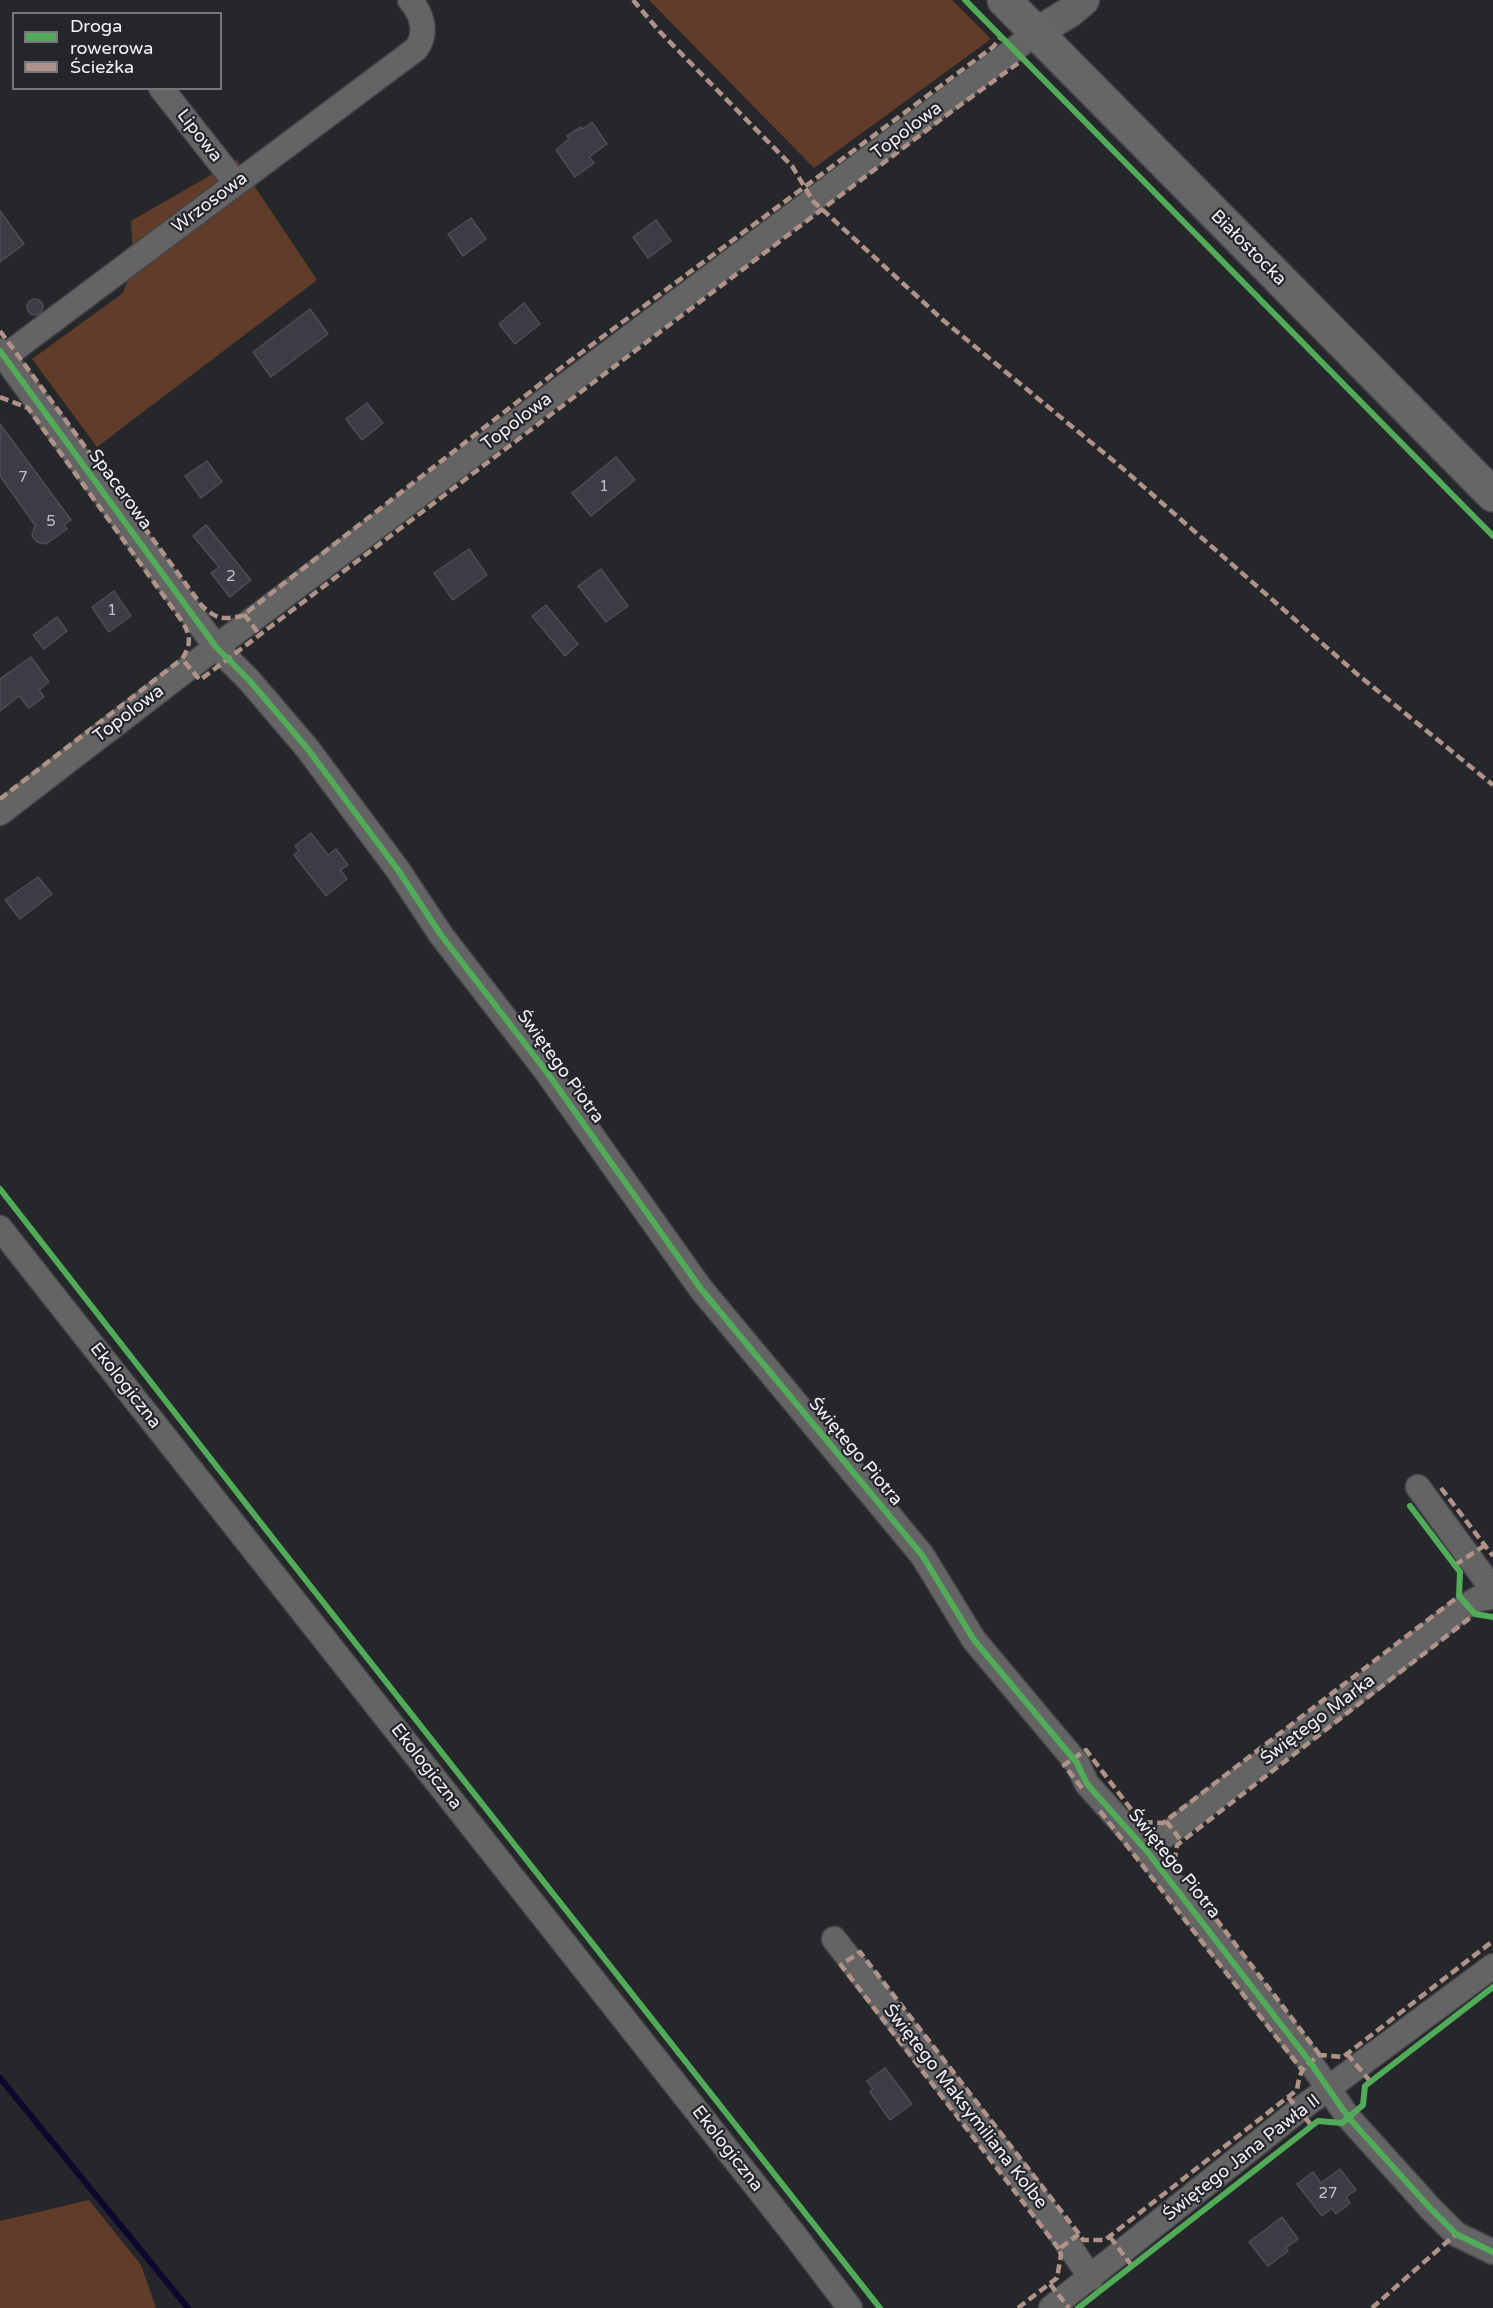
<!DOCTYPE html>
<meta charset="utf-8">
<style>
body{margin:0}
#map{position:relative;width:1493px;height:2308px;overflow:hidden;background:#26272b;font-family:"Varela Round",sans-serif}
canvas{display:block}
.legend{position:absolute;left:12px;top:12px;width:210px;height:78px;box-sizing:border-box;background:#25262c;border:2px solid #77787d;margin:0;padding:8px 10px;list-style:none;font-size:18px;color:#f1f2f6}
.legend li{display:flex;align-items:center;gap:12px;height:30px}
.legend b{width:30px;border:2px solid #77787d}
</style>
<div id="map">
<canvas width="1493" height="2308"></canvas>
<ul class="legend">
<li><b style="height:8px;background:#51ab58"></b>Droga rowerowa</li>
<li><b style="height:8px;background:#af9288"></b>Ścieżka</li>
</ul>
</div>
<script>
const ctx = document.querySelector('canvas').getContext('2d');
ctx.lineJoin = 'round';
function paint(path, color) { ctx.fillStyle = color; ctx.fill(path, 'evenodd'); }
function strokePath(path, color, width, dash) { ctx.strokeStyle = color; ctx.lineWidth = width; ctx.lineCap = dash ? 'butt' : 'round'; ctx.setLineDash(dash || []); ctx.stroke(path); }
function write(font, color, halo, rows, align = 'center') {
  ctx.font = font + ' "Varela Round",sans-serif'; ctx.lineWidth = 4.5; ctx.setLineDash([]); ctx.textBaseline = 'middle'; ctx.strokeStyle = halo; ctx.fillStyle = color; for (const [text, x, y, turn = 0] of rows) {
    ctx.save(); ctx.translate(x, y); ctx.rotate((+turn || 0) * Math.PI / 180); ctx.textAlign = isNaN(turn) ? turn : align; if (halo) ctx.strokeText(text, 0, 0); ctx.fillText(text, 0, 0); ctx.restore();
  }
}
const green = new Path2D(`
 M649 0H952L991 39 814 168Z
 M237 160 317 280 97 447 32 359 123 293 134 262 131 221Z
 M89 2200 141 2265 156 2308H0V2221Z`);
const stream = new Path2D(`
 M0 2078 188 2308`);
const building = new Path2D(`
 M592 122 607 144 589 157 594 163 575 177 556 150 569 139 567 136 581 127 583 129Z
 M0 211 24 244 0 262Z
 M471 218 486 239 463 256 448 234Z
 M656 220 671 241 648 258 633 237Z
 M27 307a8 8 0 1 1 16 0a8 8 0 1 1-16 0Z
 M524 303 540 324 515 344 499 324Z
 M310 309 328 334 271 377 253 352Z
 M367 403 383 423 362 440 346 419Z
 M0 424 71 520 64 525 67 529 46 544 37 542 32 536 35 525 0 476Z
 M616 457 635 480 591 516 572 493Z
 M207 461 222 482 201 498 185 476Z
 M206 525 251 580 230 597 211 573 219 567 193 536Z
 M469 549 487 575 453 600 434 573Z
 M601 569 628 606 606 622 578 586Z
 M114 591 131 616 109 632 92 607Z
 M546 605 578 644 565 656 532 616Z
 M57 617 67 631 44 649 33 635Z
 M31 657 49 682 39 690 44 697 29 708 19 696 0 711V679Z
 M311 833 328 855 336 849 348 865 340 870 347 879 326 896 294 855 299 851 295 846Z
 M38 877 52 894 20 919 5 900Z
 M885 2068 912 2104 890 2120 870 2092 873 2089 867 2081Z
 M1340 2169 1356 2190 1346 2197 1350 2203 1336 2214 1332 2208 1322 2216 1297 2184 1313 2172 1321 2183Z
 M1282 2217 1298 2239 1286 2248 1288 2251 1268 2266 1249 2242Z`);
const minor = new Path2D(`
 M161 88 236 183
 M0 351 216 647 249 680 307 748 398 870 441 935 546 1071 701 1289 922 1555 974 1640 1077 1763 1087 1784 1146 1850 1310 2062 1348 2117 1431 2209 1456 2234 1493 2252
 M4 357 416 49C428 33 422 14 410 0
 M0 813 216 647 1036 33
 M0 1228 793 2233 850 2308
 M1418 1487 1493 1590
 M1146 1850 1373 1679 1464 1607 1477 1599 1493 1597
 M834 1939 1037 2199 1091 2278
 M1051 2308 1299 2110 1493 1966`);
const tertiary = new Path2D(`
 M1036 33 1070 12 1084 0`);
const primary = new Path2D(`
 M1004 0 1493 495`);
const quiet = new Path2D(`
 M633 0 660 32 792 166 813 201 944 321 1121 467 1357 674 1493 785
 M0 331 202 606C217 619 222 620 242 616L566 364 993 47 1001 37
 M0 397 28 408 179 617C190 633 193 642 182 659L200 680 952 111 1024 59
 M244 614 259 634
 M0 799 182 659
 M1441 1488 1493 1556
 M1455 1565 1485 1545
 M1082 1788 1064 1765 1086 1750 1137 1817 1143 1822 1163 1823 1459 1596
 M1100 1811 1302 2070
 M1166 1821 1182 1842
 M1347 2054 1370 2081
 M1320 2055 1174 1864 1177 1845 1475 1614
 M1288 2097 1312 2126
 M1110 2237 1132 2266
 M1059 2249 841 1965 860 1952 1079 2234
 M1050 2284 1069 2308
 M1018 2308 1057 2278 1061 2255 1059 2249 1079 2234 1083 2240H1105L1297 2090C1300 2069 1303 2067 1320 2055L1343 2057 1493 1941
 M1372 2308 1456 2234`);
const cycleway = new Path2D(`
 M965 0 1493 536
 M0 351 216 647 249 680 307 748 398 870 441 935 546 1071 701 1289 922 1555 974 1640 1077 1763 1087 1784 1146 1850 1310 2062 1348 2117 1431 2209 1456 2234 1493 2252
 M0 1189 282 1550 880 2308
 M1410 1506 1460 1572 1459 1596 1475 1614 1493 1617
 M1078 2308 1318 2121 1342 2123 1363 2105 1365 2086 1493 1987`);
const numberNames = [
 ["7",23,478],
 ["1",604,487],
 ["5",51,522],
 ["2",231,577],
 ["1",112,611],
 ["27",1328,2194]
];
const streetNames = [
 ["Topolowa",907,131,-37],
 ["Lipowa",199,136,52],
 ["Wrzosowa",210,203,-37],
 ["Białostocka",1248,248,45],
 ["Topolowa",517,422,-37],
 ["Spacerowa",120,490,54],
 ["Topolowa",129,714,-37],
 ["Świętego Piotra",560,1067,54],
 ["Ekologiczna",125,1386,52],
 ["Świętego Piotra",855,1452,50],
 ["Świętego Marka",1318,1720,-37],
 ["Ekologiczna",426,1767,52],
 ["Świętego Piotra",1174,1864,51],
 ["Świętego Maksymiliana Kolbe",965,2107,52],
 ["Ekologiczna",727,2149,52],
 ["Świętego Jana Pawła II",1242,2158,-38]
];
paint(green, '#613c28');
strokePath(stream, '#0d072d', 6);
paint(building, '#3b3c46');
strokePath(building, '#4e4e51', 1.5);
strokePath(minor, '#434447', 27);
strokePath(tertiary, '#434447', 33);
strokePath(primary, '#434447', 36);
strokePath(minor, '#656465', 24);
strokePath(tertiary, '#656465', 30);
strokePath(primary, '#666', 33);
strokePath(quiet, '#af9288', 4.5, [9, 4.5]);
strokePath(cycleway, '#51ab58', 6);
write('15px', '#c4c4ca', null, numberNames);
write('18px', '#f1f2f6', '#25262c', streetNames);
</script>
